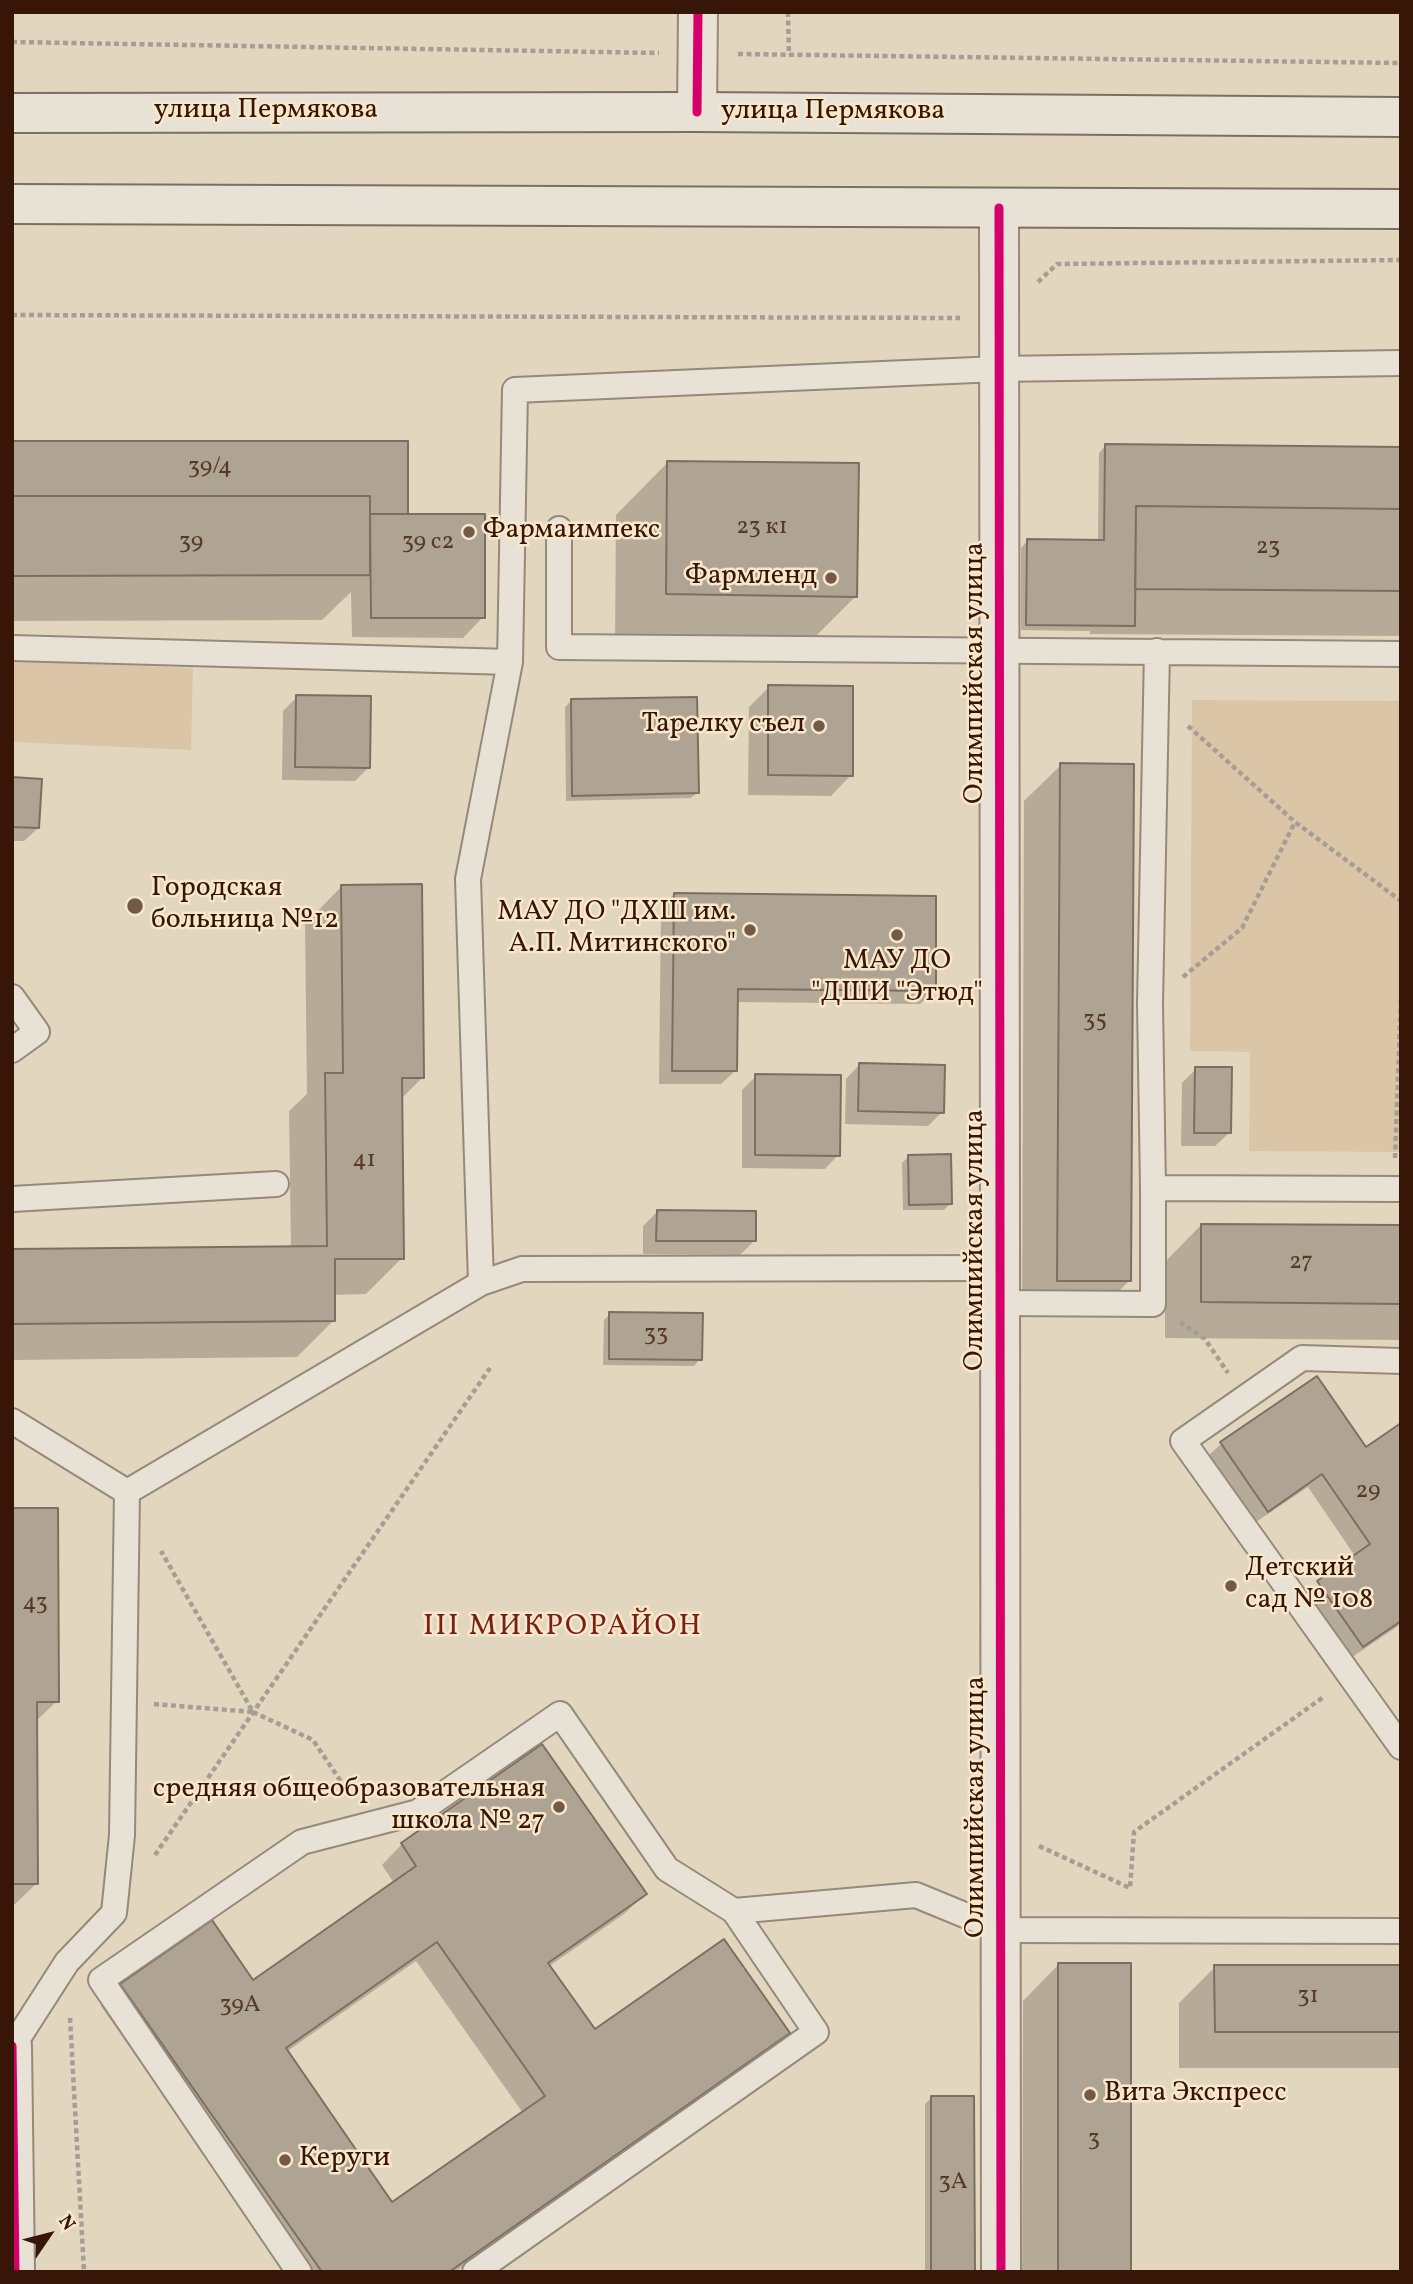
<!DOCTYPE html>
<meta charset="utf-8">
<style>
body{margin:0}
#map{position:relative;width:1413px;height:2284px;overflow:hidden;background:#e3d6be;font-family:Vollkorn,serif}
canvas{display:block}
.frame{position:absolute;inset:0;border:14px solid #371507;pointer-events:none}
.north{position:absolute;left:14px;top:2200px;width:70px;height:70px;-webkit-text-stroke:5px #f7e7cb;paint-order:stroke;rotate:55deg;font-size:19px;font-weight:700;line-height:28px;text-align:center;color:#371507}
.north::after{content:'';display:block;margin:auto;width:24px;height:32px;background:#371507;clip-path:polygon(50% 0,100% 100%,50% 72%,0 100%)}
</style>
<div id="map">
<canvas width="1413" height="2284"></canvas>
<div class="frame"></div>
<div class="north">N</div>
</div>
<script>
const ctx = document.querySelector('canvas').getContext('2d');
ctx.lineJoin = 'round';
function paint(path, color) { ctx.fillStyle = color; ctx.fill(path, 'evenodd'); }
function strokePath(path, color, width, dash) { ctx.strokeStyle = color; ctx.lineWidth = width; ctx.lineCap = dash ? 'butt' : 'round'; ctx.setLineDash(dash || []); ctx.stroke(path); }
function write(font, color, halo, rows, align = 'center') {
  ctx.font = font + ' Vollkorn,serif'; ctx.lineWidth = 5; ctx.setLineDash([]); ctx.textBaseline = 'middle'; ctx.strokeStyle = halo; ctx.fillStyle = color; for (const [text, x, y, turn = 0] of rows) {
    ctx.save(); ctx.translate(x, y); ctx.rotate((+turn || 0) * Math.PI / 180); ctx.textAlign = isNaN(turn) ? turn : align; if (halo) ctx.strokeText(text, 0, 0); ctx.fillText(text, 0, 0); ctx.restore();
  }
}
const green = new Path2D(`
 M12 661 193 668 191 750 12 742Z
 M1192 700 1401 701V1152L1249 1151 1250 1052 1190 1051Z`);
const shadow = new Path2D(`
 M12 443 406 513 483 617 463 638 352 637 351 592 322 620 12 621Z
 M1105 446 1401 448V636L1090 634V631L1021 630V548L1027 541H1098L1099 453Z
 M667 463 856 596 804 648 615 645 616 515Z
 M769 687 851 775 831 796 748 795 749 707Z
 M297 697 369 767 355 781 282 780 283 711Z
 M571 701 698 792 691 798 566 801 565 707Z
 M1061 765 1129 1281 1093 1317H1022L1024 801Z
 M12 779 38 828 24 841H12Z
 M341 887 423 1077 401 1099 402 1258 366 1294 333 1295V1321L297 1357 12 1360V1250L291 1248 289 1111 307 1094 305 924Z
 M674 894 934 991 920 1004 736 1002 735 1071 721 1084H659L661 908Z
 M859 1065 942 1112 928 1126 845 1124 846 1079Z
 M1196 1069 1229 1133 1215 1146H1181L1182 1083Z
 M756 1076 838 1155 825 1169 742 1168V1090Z
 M908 1157 951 1203 944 1210H903L902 1163Z
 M657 1212 754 1241 740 1255 643 1254V1226Z
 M1201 1225 1401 1227V1340L1165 1338V1262Z
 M610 1314 700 1359 694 1366 603 1365 604 1320Z
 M1316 1378 1366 1450 1401 1426V1624L1348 1660 1304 1596 1355 1556 1308 1487 1253 1524 1207 1457 1221 1444Z
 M12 1510 57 1701 35 1722 37 1883 12 1907Z
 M402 1844 645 1894 624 1914 548 1967 594 2032 788 2033 767 2053 455 2272H287L101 2006 121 1986 253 1982 394 1883 382 1865ZM416 1961 523 2113 392 2204 286 2052Z
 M1059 1964 1129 2272H1022L1023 2001Z
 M1215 1967H1401V2068H1179V2003Z
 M931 2098 973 2272H925V2104Z`);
const building = new Path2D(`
 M12 441H408V514H370V496H12Z
 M1105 444 1401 447V509L1136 506 1135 626 1026 625 1027 539 1104 540Z
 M667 461 859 463 857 597 666 594Z
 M12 496H370V575L12 576Z
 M1136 506 1401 509V591L1135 589Z
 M370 514H485V618H371Z
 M768 685 853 686V776L768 775Z
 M296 695 371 696 370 768 295 767Z
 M697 697 699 793 572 796 571 699Z
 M1060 763 1134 764 1131 1281H1057Z
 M12 777 42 779 39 828 12 827Z
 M422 884 424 1078H402L404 1259H335V1321L12 1324V1249L327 1246 325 1073H343L341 885Z
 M674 893 936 896V991L738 989 737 1071H672Z
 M859 1063 945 1065 944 1113 858 1111Z
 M1195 1067H1232L1231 1133H1194Z
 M755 1074 841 1075 840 1156 755 1155Z
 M951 1154 952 1204 909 1205 908 1155Z
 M657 1210 756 1211V1241H656Z
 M1201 1224 1401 1225V1304L1201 1302Z
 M609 1312 703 1313 702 1360 609 1359Z
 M1317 1376 1366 1447 1401 1423V1621L1363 1647 1317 1581 1370 1544 1322 1474 1268 1512 1220 1442Z
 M12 1508H58L59 1702H37L38 1884H12Z
 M542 1744 647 1894 548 1963 595 2029 724 1939 790 2033 449 2272H322L120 1984 212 1920 253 1980 416 1866 401 1843ZM437 1942 545 2096 392 2202 286 2048Z
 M1058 1963H1131V2272H1058Z
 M1214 1965H1401V2032H1215Z
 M931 2096H974L975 2272H931Z`);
const path = new Path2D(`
 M788 12 789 55
 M12 42 659 53
 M738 54 1401 63
 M1038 282 1057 264 1401 260
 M12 315 960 318
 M1188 726 1295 822 1401 901
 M1183 977 1242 928 1295 822
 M1395 1158 1401 996
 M1180 1322 1205 1339 1228 1373
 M154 1704 253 1712 161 1551
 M253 1712 313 1740 352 1798
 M1039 1846 1130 1888 1134 1832 1325 1696
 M155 1855 490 1368
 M70 2018 84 2272`);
const lane = new Path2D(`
 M559 529V647L1401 654
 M12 648 510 662 515 390 998 369 1401 363
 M1157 651 1150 1004 1153 1188 1401 1189
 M12 997 37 1032 12 1050
 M12 1199 276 1184
 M481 1283 468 879 510 662
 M1000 1303 1153 1304V1188
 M1401 1361 1302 1358 1183 1441 1401 1747
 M12 1421 127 1492
 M734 1911 916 1895 1001 1930 1401 1931
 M13 2046 67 1962 114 1913 122 1835 127 1492 481 1283 522 1269 1000 1268
 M299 2272 101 1980 302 1842 418 1812 560 1714 667 1869 734 1911 816 2032 475 2272`);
const street = new Path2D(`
 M697 112 698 12
 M999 208 1001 2272
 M12 2046 15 2272`);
const secondary = new Path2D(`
 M12 113 697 112 1401 117
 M12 204 1401 209`);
const cycleway = new Path2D(`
 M697 112 698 12
 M999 208 1001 2272
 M12 2046 15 2272`);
const markers = [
 [469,532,7,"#735947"],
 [831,578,7,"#735947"],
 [819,726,7,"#735947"],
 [135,906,9,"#735947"],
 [750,930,7,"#735947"],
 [897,935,7,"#735947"],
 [1231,1586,7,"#735947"],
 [559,1807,7,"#735947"],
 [1090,2095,7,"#735947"],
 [285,2160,7,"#735947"]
];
const numberNames = [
 ["39/4",210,469],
 ["23 к1",762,529],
 ["39",191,544],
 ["39 с2",428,544],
 ["23",1268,549],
 ["35",1095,1022],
 ["41",364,1162],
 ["27",1301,1264],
 ["33",656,1336],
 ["29",1368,1493],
 ["43",35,1605],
 ["31",1308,1998],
 ["39А",240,2007],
 ["3",1094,2141],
 ["3А",953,2184]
];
const streetNames = [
 ["улица Пермякова",266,112],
 ["улица Пермякова",833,113],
 ["Олимпийская улица",977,673,-90],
 ["Олимпийская улица",977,1240,-90],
 ["Олимпийская улица",978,1807,-90]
];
const poiNames = [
 ["Фармаимпекс",483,532],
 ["Фармленд",817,578,"right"],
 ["Тарелку съел",805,726,"right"],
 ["Городская",151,890],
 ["больница №12",151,922],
 ["МАУ ДО \"ДХШ им.",736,914,"right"],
 ["А.П. Митинского\"",736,946,"right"],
 ["МАУ ДО",897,963,"center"],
 ["\"ДШИ \"Этюд\"",897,995,"center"],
 ["Детский",1245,1570],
 ["сад № 108",1245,1602],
 ["средняя общеобразовательная",545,1791,"right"],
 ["школа № 27",545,1823,"right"],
 ["Вита Экспресс",1104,2095],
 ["Керуги",299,2160]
];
const neighbourhoodNames = [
 ["III МИКРОРАЙОН",563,1628]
];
paint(green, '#dac6a6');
paint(shadow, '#0003');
paint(building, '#afa494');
strokePath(building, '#7c6f62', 2);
strokePath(lane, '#95897a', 28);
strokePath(street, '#95897a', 42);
strokePath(secondary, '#7c6f62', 42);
strokePath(path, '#a69d94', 4.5, [5, 3.5]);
strokePath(lane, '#e8e1d5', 24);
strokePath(street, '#e8e1d5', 38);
strokePath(secondary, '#e8e1d5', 38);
strokePath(cycleway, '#d6006c', 9);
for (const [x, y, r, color] of markers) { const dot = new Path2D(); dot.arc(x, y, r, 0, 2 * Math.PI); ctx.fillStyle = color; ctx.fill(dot); strokePath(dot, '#f7e7cb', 2.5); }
write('24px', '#55392a', null, numberNames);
write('28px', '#371507', '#f7e7cb', streetNames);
write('28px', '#371507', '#f7e7cb', poiNames, 'left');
ctx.letterSpacing = '2px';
write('30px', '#7a1f14', '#f7e7cb', neighbourhoodNames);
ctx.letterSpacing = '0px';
</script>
